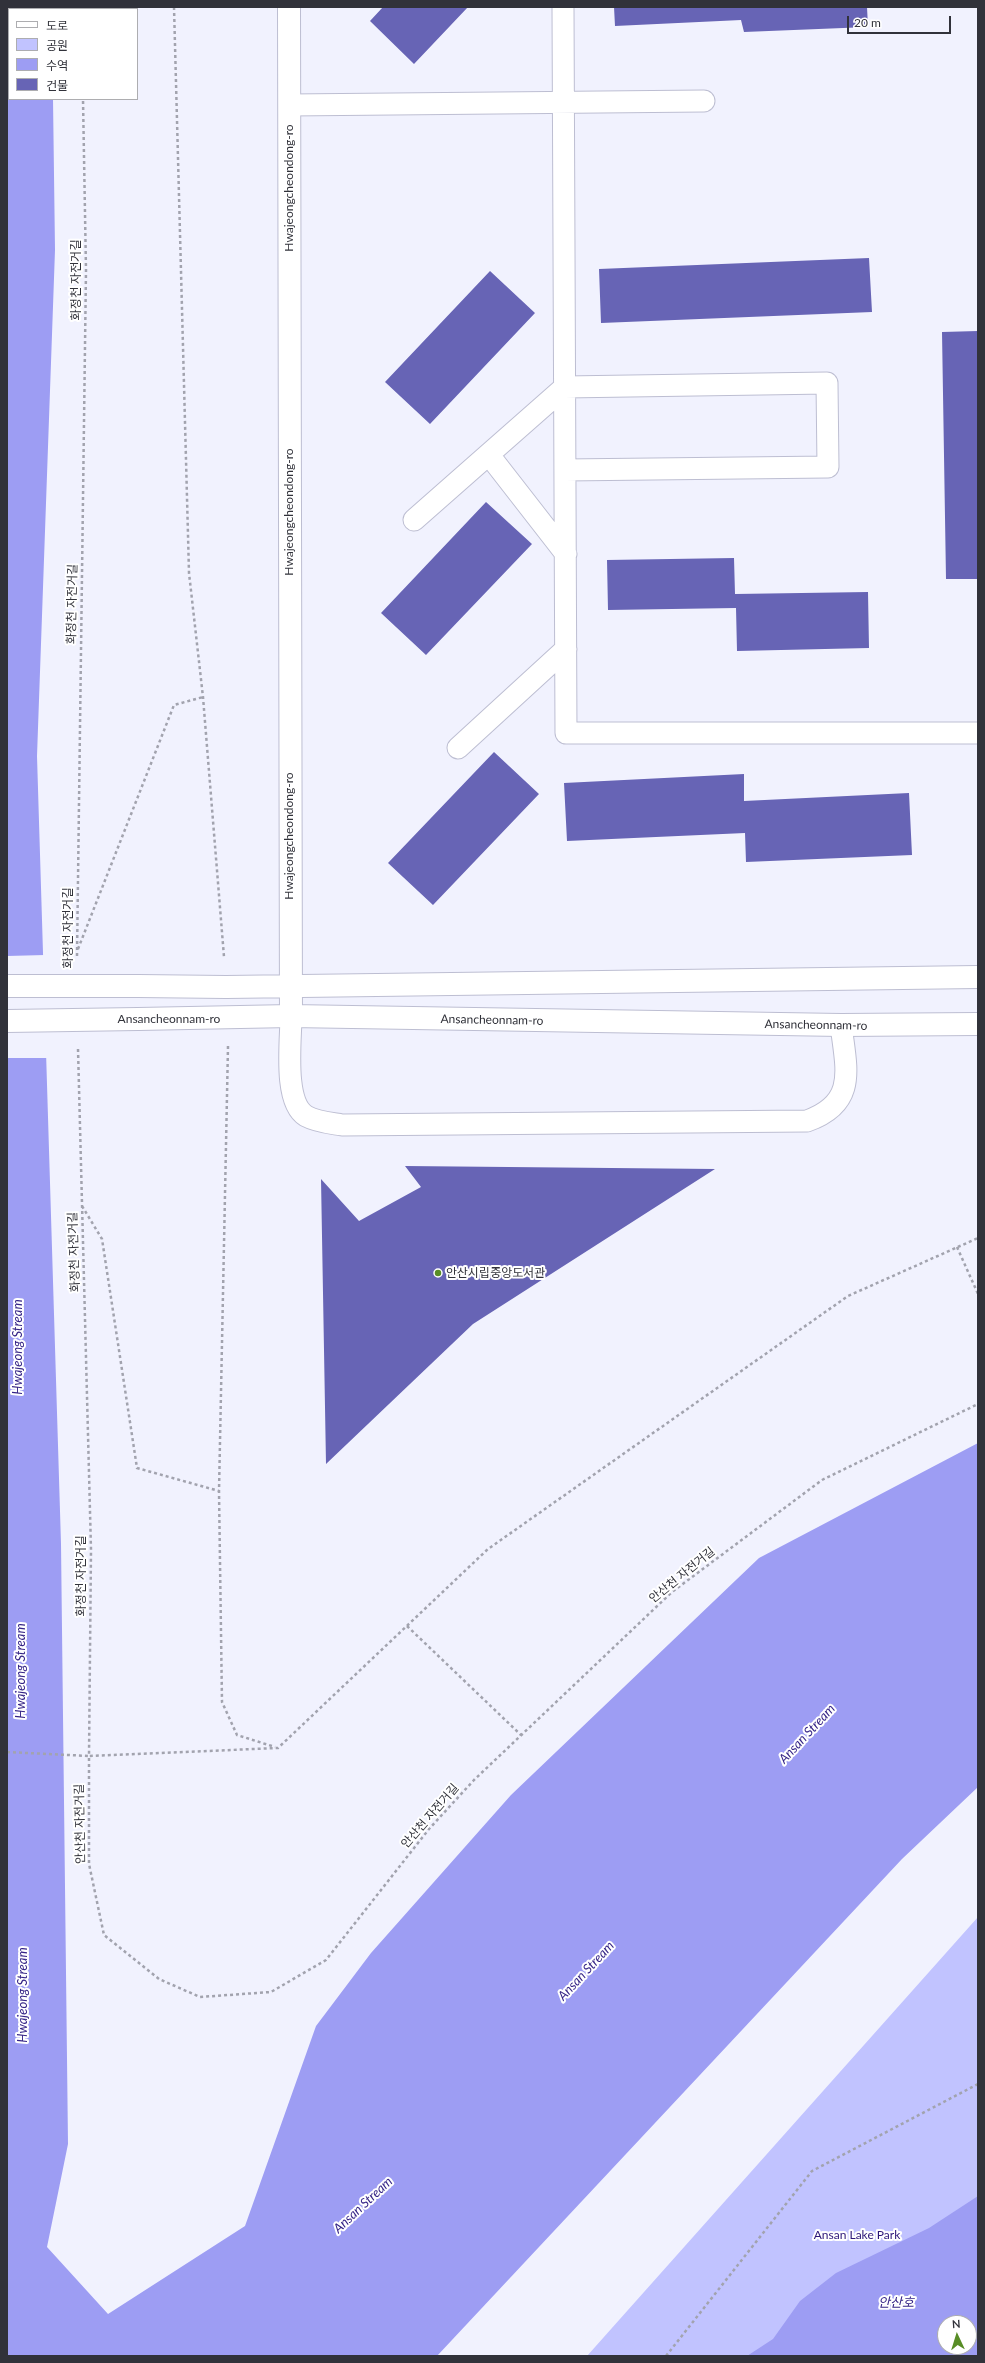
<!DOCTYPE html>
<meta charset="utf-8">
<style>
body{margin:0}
#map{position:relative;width:985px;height:2363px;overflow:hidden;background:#f1f2fe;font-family:Lato,"Noto Sans KR",sans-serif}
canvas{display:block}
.frame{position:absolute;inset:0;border:8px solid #31323a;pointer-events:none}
.legend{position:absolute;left:8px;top:8px;width:130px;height:92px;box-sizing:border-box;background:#fff;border:1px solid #adadb0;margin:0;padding:5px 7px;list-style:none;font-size:12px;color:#31323a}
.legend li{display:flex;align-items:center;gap:8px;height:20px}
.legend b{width:20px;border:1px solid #adadb0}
.north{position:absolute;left:937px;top:2315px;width:40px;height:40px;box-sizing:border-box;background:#fff;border:1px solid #adadb0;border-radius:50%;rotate:356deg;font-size:11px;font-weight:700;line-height:16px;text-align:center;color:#31323a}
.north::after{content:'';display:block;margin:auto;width:14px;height:18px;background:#588d26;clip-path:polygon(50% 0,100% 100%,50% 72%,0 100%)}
.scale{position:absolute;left:847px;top:16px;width:104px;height:18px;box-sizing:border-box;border:2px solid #31323a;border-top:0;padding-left:5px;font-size:12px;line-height:14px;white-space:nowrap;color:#31323a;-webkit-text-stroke:3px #fff;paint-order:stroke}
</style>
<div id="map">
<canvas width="985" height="2363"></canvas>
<div class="frame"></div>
<ul class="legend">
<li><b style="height:5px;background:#fff"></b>도로</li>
<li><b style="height:11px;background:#c1c3ff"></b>공원</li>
<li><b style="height:11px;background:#9d9df3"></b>수역</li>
<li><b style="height:11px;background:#6764b5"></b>건물</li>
</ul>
<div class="north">N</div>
<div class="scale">20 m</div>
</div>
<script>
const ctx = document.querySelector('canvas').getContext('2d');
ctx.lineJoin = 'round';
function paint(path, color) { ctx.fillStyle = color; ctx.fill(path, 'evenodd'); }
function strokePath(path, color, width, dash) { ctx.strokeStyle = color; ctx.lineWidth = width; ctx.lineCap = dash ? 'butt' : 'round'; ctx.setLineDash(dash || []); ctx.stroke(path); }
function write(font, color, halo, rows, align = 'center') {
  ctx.font = font + ' Lato,"Noto Sans KR",sans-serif'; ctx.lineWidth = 4; ctx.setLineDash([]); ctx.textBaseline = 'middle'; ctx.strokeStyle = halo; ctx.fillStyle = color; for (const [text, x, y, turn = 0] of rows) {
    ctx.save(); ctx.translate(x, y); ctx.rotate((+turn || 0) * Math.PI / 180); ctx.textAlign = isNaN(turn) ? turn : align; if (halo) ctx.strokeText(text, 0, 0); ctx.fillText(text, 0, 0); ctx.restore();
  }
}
const green = new Path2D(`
 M978 1917V2356H587ZM945 2323H969V2347H945Z`);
const water = new Path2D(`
 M7 7H51V9H9V99H53L55 250 37 756 61 1544 68 2144 47 2247 108 2314 245 2226 316 2026 371 1953 511 1795 759 1558 978 1443V1787L902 1859 437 2356H7Z
 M978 2196V2356H747L773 2339 800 2301 836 2273 929 2228ZM945 2323H969V2347H945Z`);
const pier = new Path2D(`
 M45 955 48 1058H7V956Z`);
const building = new Path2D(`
 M383 7H468L414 64 370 21Z
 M614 7H867L868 27 744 32 741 20 615 26Z
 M869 258 872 312 601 323 599 269Z
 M490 271 535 313 430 424 385 382Z
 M978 331V579H946L942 332Z
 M486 502 532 544 426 655 381 613Z
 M734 558 735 594 868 592 869 648 737 651 736 608 608 610 607 560Z
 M494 752 539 794 433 905 388 863Z
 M744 774V801L909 793 912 855 746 862 745 833 567 841 564 783Z
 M405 1166 715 1169 473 1324 326 1464 321 1179 359 1221 421 1187Z`);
const path = new Path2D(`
 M82 7V9
 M174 7 189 573 203 697 224 957
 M107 9 108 7
 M7 31H9
 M78 949 174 705 203 697
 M77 956 86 270 83 99
 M228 1046 219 1491 222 1702 237 1735 275 1747
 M78 1049 91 1550 89 1756 278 1748 488 1549 848 1296 978 1238
 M82 1206 102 1239 137 1468 219 1491
 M957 1247 978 1294
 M407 1626 521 1735
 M7 1752 89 1756V1864L104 1935 159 1979 200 1997 271 1992 326 1960 429 1829 474 1780 672 1592 822 1480 978 1404
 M666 2356 812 2171 978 2084`);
const lane = new Path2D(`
 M563 7 566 733H978
 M290 105 704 101
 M489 455 566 554
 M414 520 565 387 827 383 828 467 565 470
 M458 748 566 649
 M291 1016C291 1040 283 1102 306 1116 317 1122 330 1123 342 1125L807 1121C858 1103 846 1068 841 1025`);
const secondary = new Path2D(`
 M289 7 291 1016
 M138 986 226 987 978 977
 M138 1019 291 1016 841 1025 978 1024`);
const secondaryBridge = new Path2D(`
 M7 986H138
 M7 1021 138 1019`);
const markers = [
 [438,1273,4,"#588d26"]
];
const streetNames = [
 ["Hwajeongcheondong-ro",289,188,-90],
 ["화정천 자전거길",76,280,-90],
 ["Hwajeongcheondong-ro",289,512,-90],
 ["화정천 자전거길",72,604,-89],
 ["Hwajeongcheondong-ro",289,836,-90],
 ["화정천 자전거길",68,928,-90],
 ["Ansancheonnam-ro",169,1019],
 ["Ansancheonnam-ro",492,1020,1],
 ["Ansancheonnam-ro",816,1025,1],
 ["화정천 자전거길",74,1252,-92],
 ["안산천 자전거길",682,1575,-39],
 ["화정천 자전거길",81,1576,-90],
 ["안산천 자전거길",430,1816,-49],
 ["안산천 자전거길",80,1824,-91]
];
const poiNames = [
 ["안산시립중앙도서관",446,1273]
];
const parkNames = [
 ["Ansan Lake Park",857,2235]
];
const waterNames = [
 ["Hwajeong Stream",18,1347,-90],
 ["Hwajeong Stream",21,1671,-90],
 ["Ansan Stream",807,1734,-47],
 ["Ansan Stream",586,1971,-47],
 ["Hwajeong Stream",23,1995,-90],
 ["Ansan Stream",363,2205,-43],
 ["안산호",896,2303]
];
paint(green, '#c1c3ff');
paint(water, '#9d9df3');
paint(pier, '#f1f2fe');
paint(building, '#6764b5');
strokePath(lane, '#bdbed2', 23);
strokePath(secondary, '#bdbed2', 24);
strokePath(path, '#a2a3ae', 2.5, [3, 3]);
strokePath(lane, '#fff', 21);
strokePath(secondary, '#fff', 22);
strokePath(secondaryBridge, '#bdbed2', 24, []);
strokePath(secondaryBridge, '#fff', 22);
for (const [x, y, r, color] of markers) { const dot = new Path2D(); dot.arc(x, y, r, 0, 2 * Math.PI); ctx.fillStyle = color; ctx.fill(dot); strokePath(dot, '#fff', 1.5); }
write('12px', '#31323a', '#fff', streetNames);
write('12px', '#31323a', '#fff', poiNames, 'left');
write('12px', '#2c1678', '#fff', parkNames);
write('italic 13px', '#352486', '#fff', waterNames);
</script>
